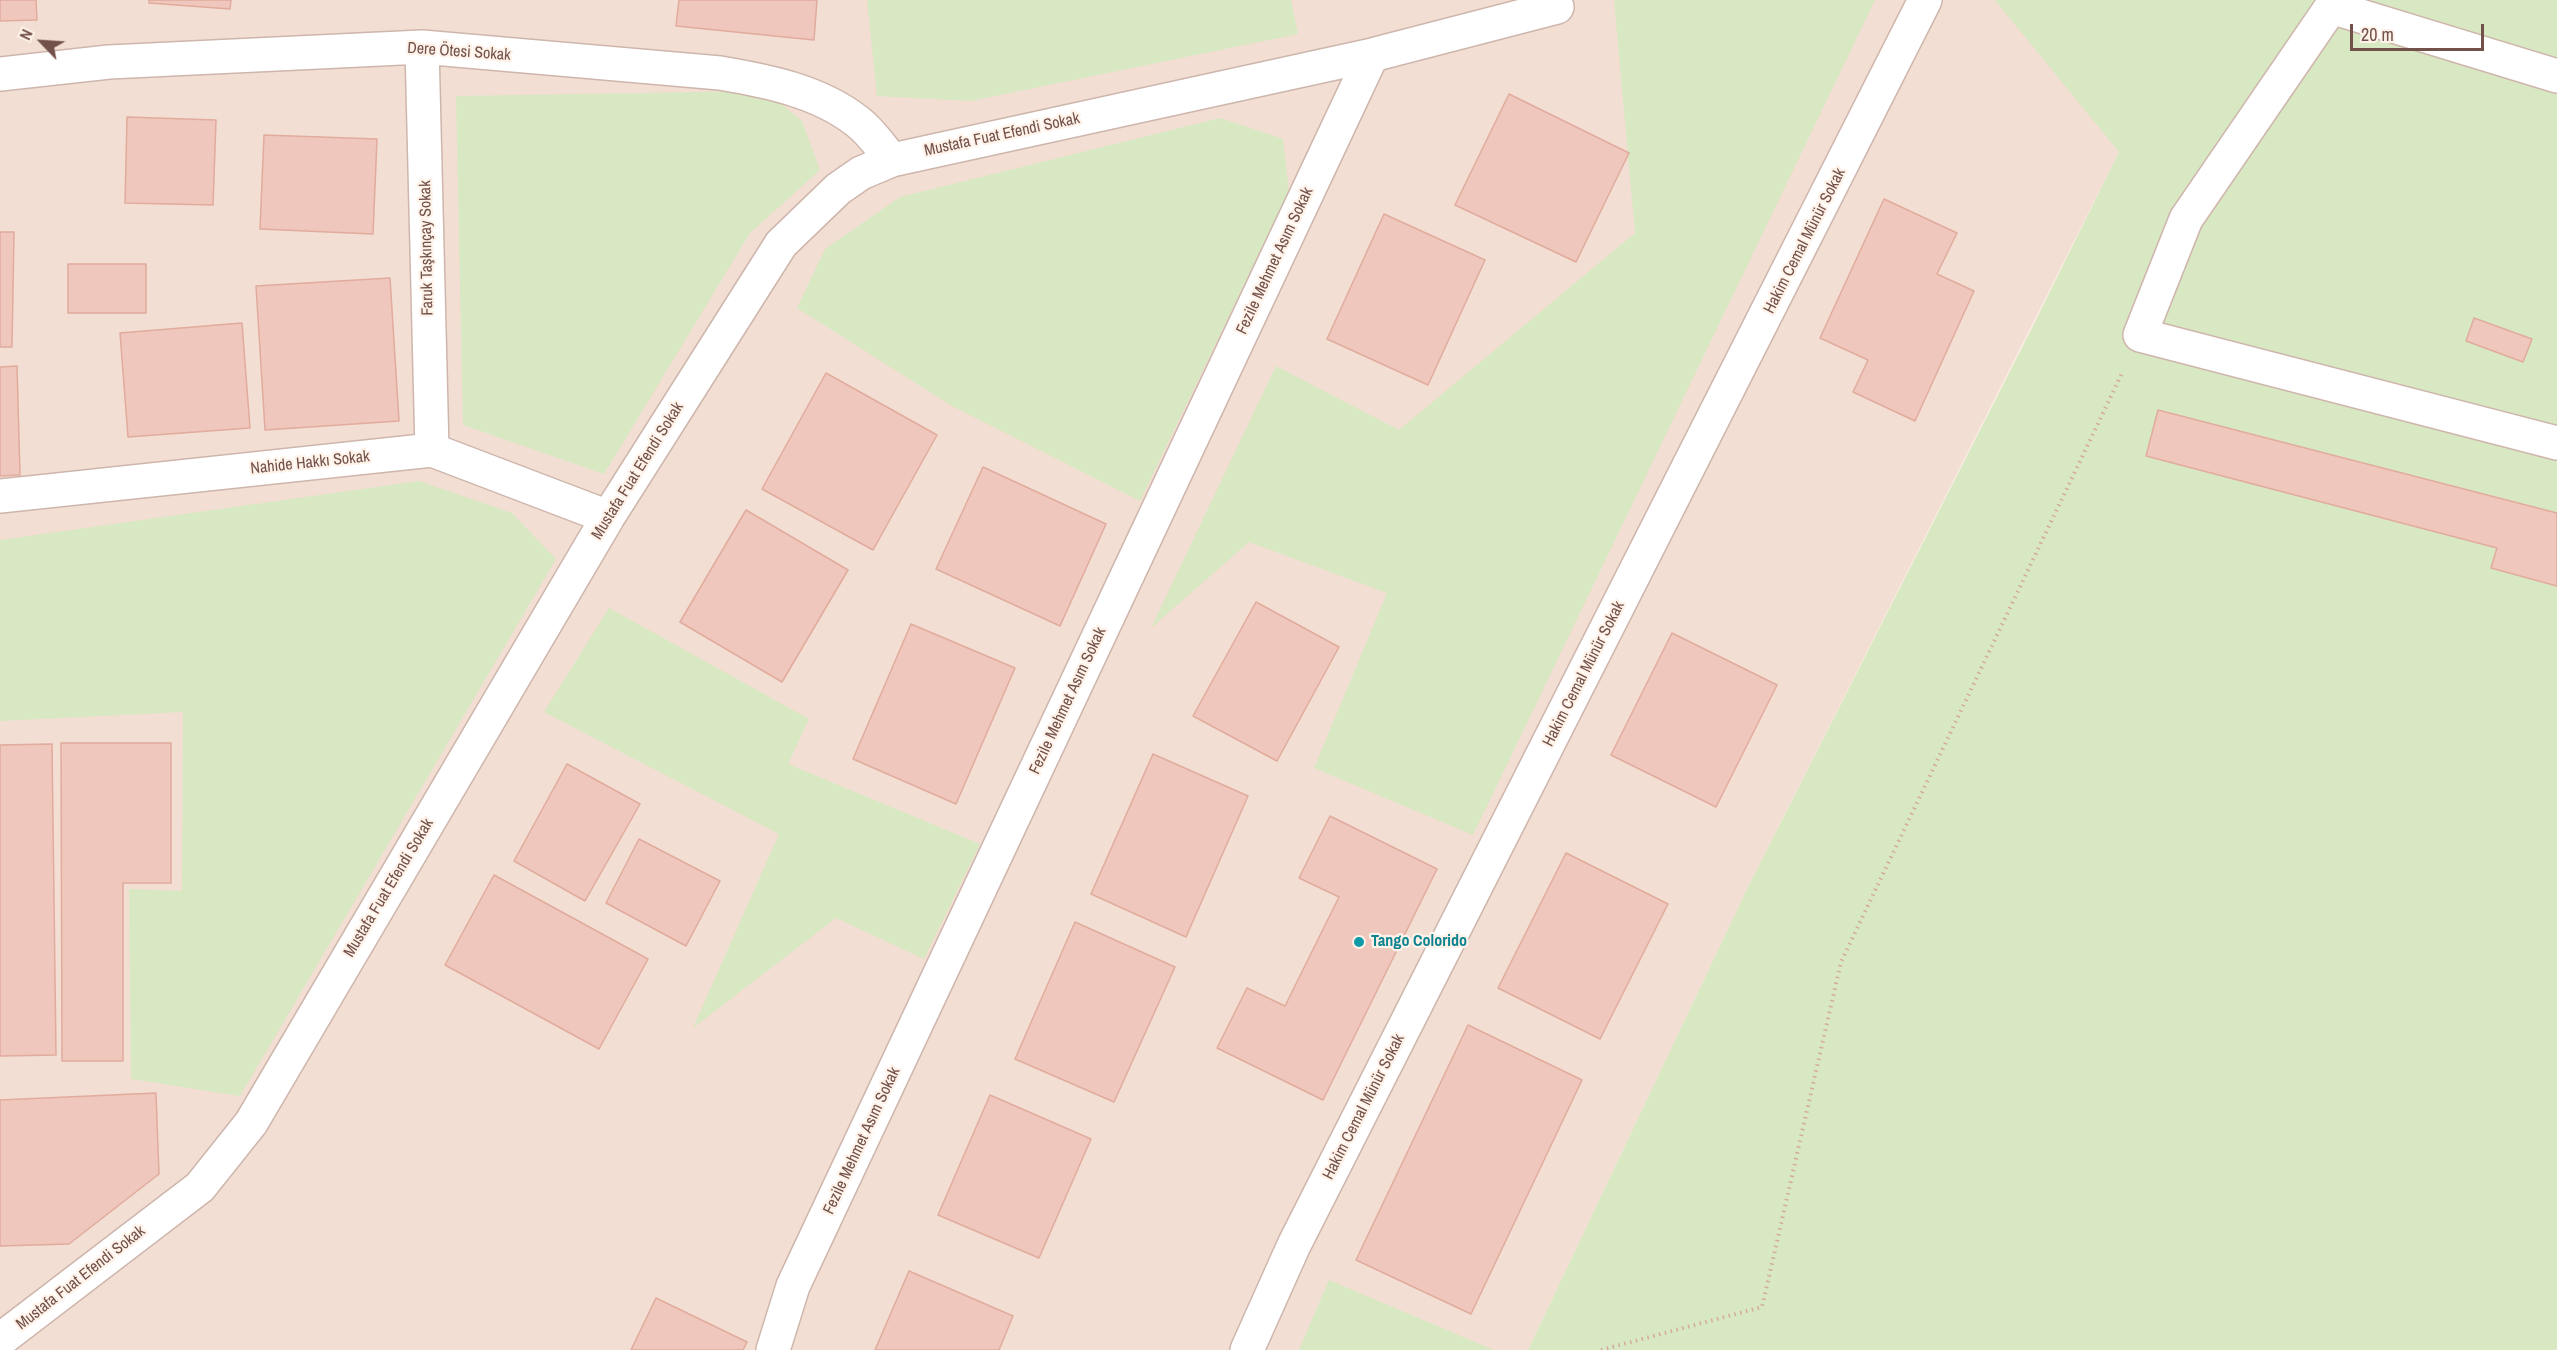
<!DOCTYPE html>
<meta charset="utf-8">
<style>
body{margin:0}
#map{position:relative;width:2557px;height:1350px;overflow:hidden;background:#fbede3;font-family:"Archivo Narrow",sans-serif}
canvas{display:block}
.north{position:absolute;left:12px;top:12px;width:60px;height:60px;-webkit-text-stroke:4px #fef2e9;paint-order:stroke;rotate:295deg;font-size:16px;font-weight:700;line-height:24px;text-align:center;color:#72514a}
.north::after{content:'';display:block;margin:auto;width:21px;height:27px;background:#72514a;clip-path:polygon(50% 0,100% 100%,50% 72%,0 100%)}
.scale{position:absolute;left:2350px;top:24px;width:134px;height:27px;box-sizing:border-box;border:3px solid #72514a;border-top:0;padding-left:8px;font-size:18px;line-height:21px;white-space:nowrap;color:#72514a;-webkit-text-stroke:4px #fef2e9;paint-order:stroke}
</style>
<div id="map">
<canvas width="2557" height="1350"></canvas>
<div class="north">N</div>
<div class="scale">20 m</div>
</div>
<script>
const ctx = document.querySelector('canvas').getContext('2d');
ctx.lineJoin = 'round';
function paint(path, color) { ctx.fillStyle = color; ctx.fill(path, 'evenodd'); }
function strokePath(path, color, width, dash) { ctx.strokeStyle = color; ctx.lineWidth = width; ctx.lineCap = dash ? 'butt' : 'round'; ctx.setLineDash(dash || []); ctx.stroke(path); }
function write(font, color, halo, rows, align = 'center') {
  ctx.font = font + ' "Archivo Narrow",sans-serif'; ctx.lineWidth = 4.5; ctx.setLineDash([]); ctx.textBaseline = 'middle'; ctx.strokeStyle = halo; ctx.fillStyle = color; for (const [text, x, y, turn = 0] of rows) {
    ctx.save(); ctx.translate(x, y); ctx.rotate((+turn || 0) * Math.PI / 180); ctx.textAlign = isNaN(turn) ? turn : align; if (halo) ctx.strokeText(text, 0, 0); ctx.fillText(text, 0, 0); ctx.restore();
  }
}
const residential = new Path2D(`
 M0 0H2035L2119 152 1748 887 1528 1350H0Z`);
const green = new Path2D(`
 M867 0H1291L1298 34 971 101 877 96Z
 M1614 0H1875L1473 835 1314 768 1387 593 1249 542 1151 628 1276 366 1399 430 1635 233Z
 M1995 0H2557V1350H1528L1748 887 2034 324 2119 152Z
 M765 91 802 121 820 170 750 233 604 474 463 425 456 96Z
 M1220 118 1283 139 1289 191 1140 501 952 406 797 308 825 249 900 197Z
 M419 481 512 513 556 559 240 1096 131 1079 129 889 182 891 183 712 0 721V540Z
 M609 608 809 719 788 764 980 844 924 959 836 918 693 1028 779 834 544 712Z
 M1329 1280 1494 1350H1299Z`);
const building = new Path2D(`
 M0 0H36L37 20 0 21Z
 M149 0H231L230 9 149 3Z
 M679 0H817L814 40 676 26Z
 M1509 94 1629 153 1576 262 1455 205Z
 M127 117 216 120 213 205 125 203Z
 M264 135 377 139 373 234 260 229Z
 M1884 199 1957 233 1937 274 1974 291 1915 421 1853 392 1868 360 1820 338Z
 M1384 214 1485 260 1428 385 1327 339Z
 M0 232H14L12 347H0Z
 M68 264H146V313H68Z
 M390 278 399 421 265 430 256 286Z
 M2474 318 2532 339 2523 362 2466 341Z
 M242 323 250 428 128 437 120 333Z
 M17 366 20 475 0 476V367Z
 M826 373 937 435 873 550 762 489Z
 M2158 410 2557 513V586L2491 568 2497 548 2146 456Z
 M983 467 1106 524 1060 626 936 569Z
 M746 510 848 570 782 682 680 622Z
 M1256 602 1339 647 1277 761 1193 716Z
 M911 624 1015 668 956 804 853 759Z
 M1672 633 1777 685 1716 807 1611 755Z
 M61 743H171V883H123V1061H62Z
 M52 744 56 1055 0 1056V745Z
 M1153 754 1248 796 1186 937 1091 894Z
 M567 764 640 804 585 901 514 861Z
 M1330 816 1437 869 1323 1100 1217 1048 1247 988 1285 1006 1339 897 1299 878Z
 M639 839 720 881 686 946 606 903Z
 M1566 853 1668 904 1600 1039 1498 988Z
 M494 875 648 959 599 1049 445 965Z
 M1075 922 1175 967 1114 1102 1015 1059Z
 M1468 1025 1582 1080 1471 1314 1356 1260Z
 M156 1093 159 1174 69 1244 0 1246V1100Z
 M990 1095 1091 1139 1039 1258 938 1215Z
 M909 1271 1013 1316 999 1350H875Z
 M656 1298 747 1342 743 1350H631Z`);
const path = new Path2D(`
 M1601 1350 1762 1307 1841 962 2123 371`);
const minor = new Path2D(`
 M2336 0 2186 219 2140 335 2557 443
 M2331 7 2557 76
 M422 47 432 450
 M0 74 109 62 422 47 720 73C767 81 819 91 858 122 871 132 881 147 892 160
 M0 496 432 450 608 517
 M0 1340 200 1187 251 1123 608 517 781 244 838 189 861 173 892 160 1372 55 1557 7
 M773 1350 793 1286 1372 55
 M1247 1350 1294 1245 1925 0`);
const markers = [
 [1359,942,6,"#0f9aa8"]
];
const streetNames = [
 ["Dere Ötesi Sokak",459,52,4],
 ["Mustafa Fuat Efendi Sokak",1002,135,-12],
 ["Hakim Cemal Münür Sokak",1805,241,-63],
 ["Faruk Taşkınçay Sokak",427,248,-91],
 ["Fezile Mehmet Asım Sokak",1275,261,-65],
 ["Nahide Hakkı Sokak",310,463,-6],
 ["Mustafa Fuat Efendi Sokak",638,471,-58],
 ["Hakim Cemal Münür Sokak",1584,674,-63],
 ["Fezile Mehmet Asım Sokak",1068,701,-65],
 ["Mustafa Fuat Efendi Sokak",389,888,-59],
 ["Hakim Cemal Münür Sokak",1364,1107,-63],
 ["Fezile Mehmet Asım Sokak",862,1141,-65],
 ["Mustafa Fuat Efendi Sokak",81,1278,-38]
];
const cultureNames = [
 ["Tango Colorido",1371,942]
];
paint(residential, '#f2ded2');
paint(green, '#d8e8c2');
paint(building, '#efc7bc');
strokePath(building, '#e1ab9d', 1.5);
strokePath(minor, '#ceb6ad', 36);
strokePath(path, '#d4aa9f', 4, [1.5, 4.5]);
strokePath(minor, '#fff', 33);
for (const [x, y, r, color] of markers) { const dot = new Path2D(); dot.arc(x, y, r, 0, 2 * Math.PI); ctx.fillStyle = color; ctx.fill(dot); strokePath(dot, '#fef2e9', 2); }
write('16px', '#72514a', '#fef2e9', streetNames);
write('bold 16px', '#0d838f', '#fef2e9', cultureNames, 'left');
</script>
